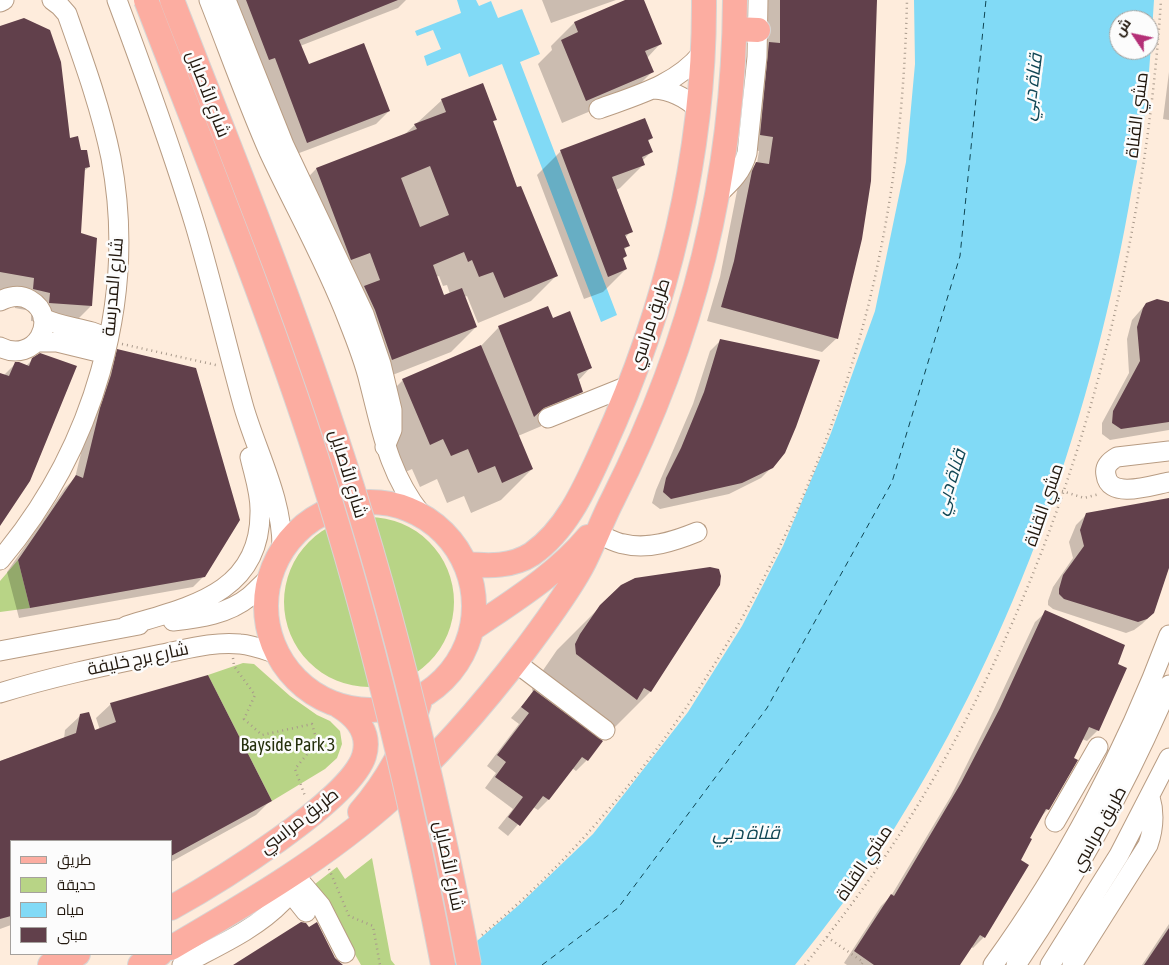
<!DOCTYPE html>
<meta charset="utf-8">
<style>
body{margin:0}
#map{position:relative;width:1169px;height:965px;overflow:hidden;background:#feecdc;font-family:"Asap Condensed",Cairo,sans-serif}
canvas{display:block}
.legend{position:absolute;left:10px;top:840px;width:162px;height:115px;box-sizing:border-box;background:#fcfcfc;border:1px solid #a5a19d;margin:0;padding:6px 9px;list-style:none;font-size:15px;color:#22180e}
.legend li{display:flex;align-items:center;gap:10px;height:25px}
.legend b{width:25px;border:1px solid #a5a19d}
.north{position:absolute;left:1109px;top:10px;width:50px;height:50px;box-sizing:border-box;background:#fcfcfc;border:1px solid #a5a19d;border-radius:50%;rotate:304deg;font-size:14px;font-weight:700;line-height:20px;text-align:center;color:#22180e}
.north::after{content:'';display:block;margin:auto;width:18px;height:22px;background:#b43077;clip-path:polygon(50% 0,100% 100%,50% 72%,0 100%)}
</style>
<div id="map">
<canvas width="1169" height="965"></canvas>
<ul class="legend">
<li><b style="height:6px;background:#fcada1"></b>طريق</li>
<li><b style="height:14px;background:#b8d486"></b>حديقة</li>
<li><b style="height:14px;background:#81daf6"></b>مياه</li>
<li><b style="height:14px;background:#61404b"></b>مبنى</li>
</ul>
<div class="north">ش</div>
</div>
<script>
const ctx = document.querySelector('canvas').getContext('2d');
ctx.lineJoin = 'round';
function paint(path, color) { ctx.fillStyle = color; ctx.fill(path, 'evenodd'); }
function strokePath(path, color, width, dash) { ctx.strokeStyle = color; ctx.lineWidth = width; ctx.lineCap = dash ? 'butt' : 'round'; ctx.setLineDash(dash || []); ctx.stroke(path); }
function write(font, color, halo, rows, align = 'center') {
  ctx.font = font + ' "Asap Condensed",Cairo,sans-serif'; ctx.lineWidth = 5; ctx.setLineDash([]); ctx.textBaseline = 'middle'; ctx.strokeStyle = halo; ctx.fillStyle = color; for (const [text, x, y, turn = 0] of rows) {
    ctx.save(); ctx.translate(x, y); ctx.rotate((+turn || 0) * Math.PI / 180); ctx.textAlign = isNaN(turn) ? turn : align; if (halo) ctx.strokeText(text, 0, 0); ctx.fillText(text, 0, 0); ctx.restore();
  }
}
const green = new Path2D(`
 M284 602a85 85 0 1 1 170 0a85 85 0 1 1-170 0Z
 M18 560 30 608 0 612V581Z
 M243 663 254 664 290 696 317 715 330 721 340 731 342 744 337 758 325 769 272 801 208 675Z
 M372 858 391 960 395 965H361L315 884 337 867 345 879Z`);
const water = new Path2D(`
 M457 0H476L479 6 491 1 498 18 522 9 540 54 520 62 617 315 601 322 502 64 469 77 460 53 427 66 424 56 441 49 433 30 417 36 415 31 461 13Z
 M914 0H1154C1152 31 1150 63 1147 94 1144 126 1138 157 1132 188 1094 412 1016 636 894 829 864 877 830 921 795 965H449L519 905 593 834 688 712 742 626 783 546 831 433 875 311 906 162 915 64ZM1119 20H1149V50H1119Z`);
const shadow = new Path2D(`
 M236 0H406L398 8 300 46 308 66 389 111 376 124 294 155 231 6Z
 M542 0H616L551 23Z
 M629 0H643L661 43 647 58 652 72 629 95 562 123 538 64 552 50 551 46 574 23Z
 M765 0H876L837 338 822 352 707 321 720 277 738 186 742 178 757 163 759 151 746 149Z
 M0 28 69 139 80 152 89 167 83 172 80 234 91 306 72 325 31 321V311L15 308V296L0 294Z
 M1169 72V120L1163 119Z
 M442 100 495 119 492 123 517 189 556 276 531 301 478 323 467 296 464 297 476 327 451 352 367 385 291 195 316 169 404 135ZM439 276 443 286 447 285 450 294 444 297 436 277Z
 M652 138 647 142 651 152 642 161 644 164 620 188 616 190 631 231 625 238 628 246 624 250 626 256 623 259 626 269 603 292 584 299 537 175 561 151Z
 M1146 304H1169V430L1110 440 1102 434V423L1129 373 1127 339 1132 320Z
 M552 320 590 368 578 381 582 391 551 422 518 436 532 469 501 500 471 513 464 496 447 503 437 479 420 487 412 469 399 475 372 411 403 380 479 348 499 327Z
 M721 340 772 467 761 478 729 494 660 509 652 503 656 490 693 404 710 351Z
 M117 351 204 576 193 587 19 618 7 572 65 488 75 478 89 420 106 362Z
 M33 359 0 524V374L4 375 16 363 26 366Z
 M1169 500V564L1153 613 1142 624 1134 630 1126 633 1053 609 1048 605V601L1053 587 1073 558 1069 542 1076 525 1087 514Z
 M719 585 650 692 607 735 602 732 597 738 601 741 587 760 576 771 572 768 548 800 538 810 533 807 508 836 498 828 513 809 485 788 496 773 487 766 519 724 511 718 533 693 532 689 537 679 557 650 601 606Z
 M1046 612 1116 665 1098 730 1087 741 1082 739 1048 809 1040 818 1028 839 984 937 973 948 970 946 958 965H847L844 963 881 906 891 896 951 796 989 720 1035 622Z
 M111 704 270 801 256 815 171 862V841H11V925L0 929V761L64 739 65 730 80 716 94 732 100 730 96 718Z
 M1169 924V965H1142Z`);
const ferry = new Path2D(`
 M542 965 618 908 767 708 892 482 960 256 986 0`);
const building = new Path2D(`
 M246 0H398L299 40 309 64 364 43 390 111 307 143 275 58 269 60Z
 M625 0H644L662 44 645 51 654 72 586 101 561 40 578 32 574 22Z
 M780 0H877L871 181 862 239 838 339 721 307 734 261 752 171 756 162 769 164 773 137 760 135 769 42 780 43Z
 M24 18 50 30 61 62 70 138 78 136 81 150H87L90 167 85 168 81 233 97 238 92 306 49 303 50 293 33 289 34 278 0 272V26Z
 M483 83 497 120 493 121 517 187 521 186 558 276 504 298 493 272 479 277 472 260 468 262 464 252 433 265 444 295 462 288 477 327 392 360 375 310 364 286 380 280 370 253 351 260 316 168 417 129 414 124 446 112 441 99ZM430 166 449 215 420 227 401 178Z
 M645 118 653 138 648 140 653 152 642 157 645 165 612 177 633 232 625 235 630 246 624 248 627 256 623 258 627 269 608 277 560 150Z
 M1157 299 1169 302V422L1121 429 1112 423 1113 411 1140 361 1137 327 1143 308 1146 303Z
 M548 306 553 318 570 311 592 368 577 374 583 392 544 408 534 417 498 326Z
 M720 339 820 360 796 427 785 453 773 468 742 483 671 499 663 492 666 478 681 448 704 392Z
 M481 345 533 469 502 483 495 466 478 473 468 449 451 456 443 439 430 445 402 379Z
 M117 349 196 368 240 520 205 577 30 608 18 560 76 475 83 478 100 408 111 375Z
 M40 353 77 366 30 481 0 526V373L9 376 15 362H19L29 366 32 358Z
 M1169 498V568L1154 613 1147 619 1138 622 1064 599 1059 594V589L1063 575 1084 546 1080 530 1086 513Z
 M710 567 719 569 721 576 720 585 651 692 644 688 637 700 576 654 575 644 580 634 600 605 621 585 635 578Z
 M1045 610 1125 645 1118 664 1127 668 1099 731 1089 727 1074 758 1078 760 1049 810 1046 809 1030 838 1032 839 1021 860 1029 865 985 938 980 935 960 965H874L854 951 891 894 894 896 961 783 1000 708Z
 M208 675 272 801 171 856V841H11V916L0 919V761L76 733 80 714 89 712 95 730 116 722 110 703Z
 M534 690 603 741 588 761 582 757 549 800 543 796 520 826 508 817 523 797 495 777 506 762 497 755 529 713 521 707Z
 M301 922 306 923 309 927 317 922 335 958 343 965H233Z
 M1169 928V965H1144Z`);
const path = new Path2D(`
 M122 344 216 365
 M1062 491 1084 498 1099 494
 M233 658 234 666 255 695 244 719 262 735 312 724 317 742 295 769 305 796
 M329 869 349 916 373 926 380 965
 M482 935C681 770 830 506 880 253 897 170 905 86 907 0
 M827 937 863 962 861 965
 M805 965C833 929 861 893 886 855 1052 606 1142 297 1161 0`);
const minor = new Path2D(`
 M117 0C145 75 172 149 195 225 213 286 227 347 244 408 258 455 283 500 282 550
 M209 0C229 51 247 102 269 152 295 208 326 262 348 320 356 340 364 360 369 381 382 431 388 472 421 514
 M226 0 284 145 364 314 381 364 392 410V430L385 447
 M0 2 4 0
 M654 89C671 90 685 97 698 109
 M599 109C637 95 676 85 702 53
 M717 195C731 182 742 172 747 153L757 57 758 0
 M0 301C10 296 20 294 30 300 61 318 35 365 0 347
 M43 318C64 329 89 327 108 339
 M37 342H57L94 351 106 349
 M548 418 630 385
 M1169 451 1117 457C1110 461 1104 466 1106 475 1109 500 1153 485 1169 482
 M598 534C606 537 615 543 624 544 648 550 675 541 697 532
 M0 560C93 450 138 301 111 158 101 109 84 62 67 14L60 6 52 0
 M173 621C200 618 228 614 249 597 255 592 261 585 267 580
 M126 626C188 607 260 594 260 513 261 494 254 475 250 457
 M0 651 139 625
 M515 662 605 730
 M0 693C51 677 104 666 157 655 184 650 213 641 240 644 253 645 265 650 277 654
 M1055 822 1098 747
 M298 879 321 906 345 953
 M290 892 306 912
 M182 965C215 947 255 930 282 902 292 891 298 878 304 866
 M993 965C1065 866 1126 750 1169 635
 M1016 965C1076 876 1127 784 1169 685
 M1050 965 1119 855 1169 758
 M1072 965 1148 845C1154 828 1155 814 1150 797`);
const major = new Path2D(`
 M735 29 758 30
 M266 606a104 104 0 1 1 208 0a104 104 0 1 1-208 0Z
 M466 564C489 566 512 567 532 554 568 529 586 485 603 448 667 308 705 154 704 0
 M472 629C513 601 556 575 588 537
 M360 812C388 780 407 744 419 704
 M171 908C214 884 350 801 364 756 371 733 357 717 339 706
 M171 948C248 903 327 857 393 797 442 753 485 702 525 650 545 623 565 597 581 568 593 546 601 522 613 499 693 340 734 179 735 0
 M50 965 78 954
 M140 965 160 954`);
const majorBridge = new Path2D(`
 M146 0C202 145 261 290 310 438 367 610 409 787 443 965
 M172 0C227 142 285 283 333 428 392 604 435 783 469 965`);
const streetNames = [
 ["شارع الأصايل",208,94,69],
 ["مشي القناة",1137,115,-83],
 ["شارع المدرسة",113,287,-85],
 ["طريق مراسي",650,324,-72],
 ["شارع الأصايل",348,474,73],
 ["مشي القناة",1044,505,-71],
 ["شارع برج خليفة",138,659,-12],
 ["طريق مراسي",299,821,-38],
 ["طريق مراسي",1099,829,-61],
 ["مشي القناة",864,863,-56],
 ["شارع الأصايل",449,866,78]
];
const parkNames = [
 ["Bayside Park 3",288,745]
];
const waterNames = [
 ["قناة دبي",1032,87,-83],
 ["قناة دبي",950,482,-72],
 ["قناة دبي",746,833]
];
paint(green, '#b8d486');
paint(water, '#81daf6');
paint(shadow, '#0003');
strokePath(ferry, '#104654', 1, [6, 5]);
paint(building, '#61404b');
strokePath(minor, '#b89c83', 21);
strokePath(major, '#d7d5d4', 26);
strokePath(path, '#a8998b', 2.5, [1, 4]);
strokePath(minor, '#fff', 19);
strokePath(major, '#fcada1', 24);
strokePath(majorBridge, '#d7d5d4', 26, []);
strokePath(majorBridge, '#fcada1', 24);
write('18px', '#22180e', '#fcfcfc', streetNames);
write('18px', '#25300c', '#fcfcfc', parkNames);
write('italic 19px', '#104654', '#fcfcfc', waterNames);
</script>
